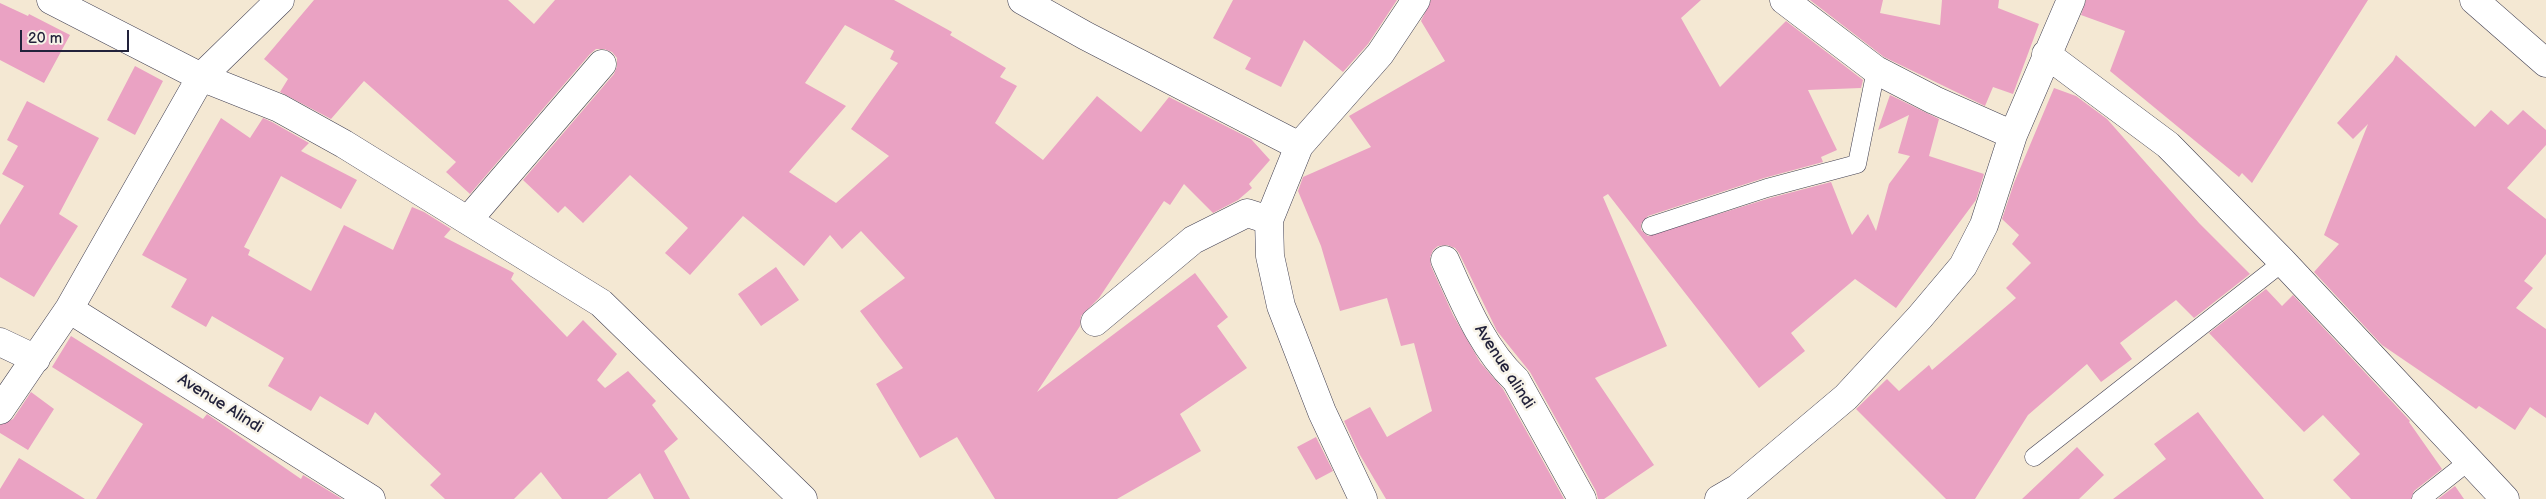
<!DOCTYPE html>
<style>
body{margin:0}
#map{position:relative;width:2546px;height:499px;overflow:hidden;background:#f4e8d3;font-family:"Balsamiq Sans",sans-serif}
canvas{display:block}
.scale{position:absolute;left:20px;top:30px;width:109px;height:22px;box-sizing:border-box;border:2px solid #22223b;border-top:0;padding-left:6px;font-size:15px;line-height:18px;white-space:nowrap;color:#22223b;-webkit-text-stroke:4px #f7f3e8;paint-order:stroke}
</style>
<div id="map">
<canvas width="2546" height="499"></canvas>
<div class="scale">20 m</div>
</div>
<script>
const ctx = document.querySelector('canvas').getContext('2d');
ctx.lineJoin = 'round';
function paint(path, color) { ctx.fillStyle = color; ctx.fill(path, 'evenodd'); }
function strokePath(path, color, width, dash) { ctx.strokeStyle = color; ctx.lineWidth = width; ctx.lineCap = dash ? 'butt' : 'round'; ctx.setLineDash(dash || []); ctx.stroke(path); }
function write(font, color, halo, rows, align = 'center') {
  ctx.font = font + ' "Balsamiq Sans",sans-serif'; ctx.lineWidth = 5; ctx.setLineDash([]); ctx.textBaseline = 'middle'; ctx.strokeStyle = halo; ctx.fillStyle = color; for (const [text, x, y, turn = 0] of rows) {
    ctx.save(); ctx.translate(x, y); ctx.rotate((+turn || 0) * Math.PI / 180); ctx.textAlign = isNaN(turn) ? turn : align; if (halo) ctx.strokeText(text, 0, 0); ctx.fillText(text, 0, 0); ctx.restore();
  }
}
const building = new Path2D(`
 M314 0H508L534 24 555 0H894L952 32 950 35 1006 68 1000 77 1017 86 995 123 1043 160 1097 96 1141 132 1169 97 1251 139 1270 160 1249 184 1252 188 1238 200 1213 213 1184 184 1170 205 1164 201 1099 298 1081 316 1080 326 1037 392 1195 273 1228 317 1217 326 1247 368 1180 414 1201 451 1117 499H995L957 437 920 458 876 384 903 368 860 311 905 278 861 231 842 249 830 235 804 266 743 216 690 275 665 253 688 228 630 175 583 223 565 206 558 213 523 180 614 74 617 66V58L612 52 604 49H596L590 54 470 194 446 172 456 162 364 81 331 119 280 92 288 79 264 59ZM845 25 894 51 890 59 898 63 851 129 889 156 836 203 789 172 846 106 805 83Z
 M1233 0H1397L1368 44 1343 72 1304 40 1281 87 1245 69 1251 58 1213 38Z
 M1431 0H1701L1681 18 1720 87 1786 21 1863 80 1861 88 1808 90 1837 150 1821 157 1823 162 1764 178 1648 216 1641 224V230L1648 236 1770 198 1831 182 1852 235 1868 214 1876 231 1889 184 1910 156 1898 153 1909 115 1878 130 1890 95 1939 119 1929 156 1984 174 1976 200 1896 308 1855 279 1791 333 1805 351 1759 388 1608 194 1603 197 1667 346 1595 378 1654 465 1604 499H1598L1596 491 1530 372 1497 331 1459 253 1455 248 1447 245 1438 246 1433 250 1430 258 1431 266 1453 315 1480 362 1503 389 1564 499H1386L1360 455 1344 421 1370 407 1387 437 1432 411 1414 343 1401 346 1387 298 1340 311 1321 246 1298 191 1303 177 1371 147 1349 116 1445 61 1421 21Z
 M1810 0H1883L1880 13 1940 25 1942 0H1999L1998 8 2039 24 2013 94 1993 87 1985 106 1884 57Z
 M2086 0H2368L2252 183 2242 173 2239 177 2110 71 2125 31 2081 15Z
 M0 3 28 16 29 14 70 35 44 83 0 60Z
 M2396 55 2475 127 2491 110 2508 125 2523 110 2546 130V145L2507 188 2546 219V254L2524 281 2533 288 2516 308 2546 329V418L2530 407 2515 430 2479 406 2476 409 2382 345 2314 272 2339 244 2324 235 2368 124 2353 139 2337 123 2393 61Z
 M135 66 163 81 135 135 107 120Z
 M2054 88 2076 96 2107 119 2199 223 2250 274 2194 318 2176 300 2120 343 2132 359 2101 382 2087 364 2028 415 1975 499H1946L1856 409 1887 379 1899 391 1929 365 1932 370 2016 298 2006 288 2031 263 2012 244 2019 235 2002 219 2014 183Z
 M27 101 99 138 59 214 78 226 34 297 0 277V225L24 186 2 174 18 146 7 140Z
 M221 118 250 138 263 118 272 122 309 143 301 151 357 180 341 209 281 176 244 247 250 250 248 255 311 291 344 225 393 250 412 207 424 212 451 229 444 237 514 273 511 279 567 337 583 320 617 354 597 380 605 388 628 371 656 401 652 405 678 439 664 451 690 499H654L640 473 607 499H562L541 472 514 499H445L430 485 441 474 375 412 368 425 320 396 311 411 268 386 284 358 212 316 206 327 171 307 187 279 142 255Z
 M776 267 799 300 761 326 738 294Z
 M2266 289 2282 306 2293 295 2410 421 2409 422 2442 469 2414 491 2411 499H2351L2333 480 2360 454 2323 415 2304 432 2209 333Z
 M71 336 203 419 207 414 301 479 303 475 342 499H96L143 424 52 367Z
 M31 392 54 409 28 450 0 433V425L13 419Z
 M2198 412 2264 499H2113L2166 459 2154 444Z
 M1316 437 1333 471 1316 480 1297 447Z
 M2077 447 2104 475 2079 499H2022Z
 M19 458 85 499H0V489Z
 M2455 486 2464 499H2438Z`);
const lane = new Path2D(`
 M1651 226 1767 188 1857 164 1876 70
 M2034 457 2283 262
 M2421 499 2469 461`);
const street = new Path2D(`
 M51 0 201 77 279 108 344 144 601 303 803 499
 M1022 0 1086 36 1299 146 1269 220 1270 256 1281 306 1322 412 1363 499
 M1784 0 1876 70 1934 100 2013 135
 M2474 0 2546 63
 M2046 54 2168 145 2283 262 2505 499
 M1299 146 1380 54 1416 0
 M468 220 602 64
 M1445 260C1464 302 1482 348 1516 380L1582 499
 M69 309 371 499
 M1095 322 1193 240 1247 213 1269 220
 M0 342 36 359
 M0 410 69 309 201 77 280 0
 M1719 499 1738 488 1846 397 1920 317 1963 266 1984 225 2013 135 2071 0`);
const streetNames = [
 ["Avenue alindi",1504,367,57],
 ["Avenue Alindi",220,404,32]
];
paint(building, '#eaa2c3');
strokePath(lane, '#424052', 19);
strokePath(street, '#424052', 29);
strokePath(lane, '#fff', 18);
strokePath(street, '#fff', 28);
write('16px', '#22223b', '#f7f3e8', streetNames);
</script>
